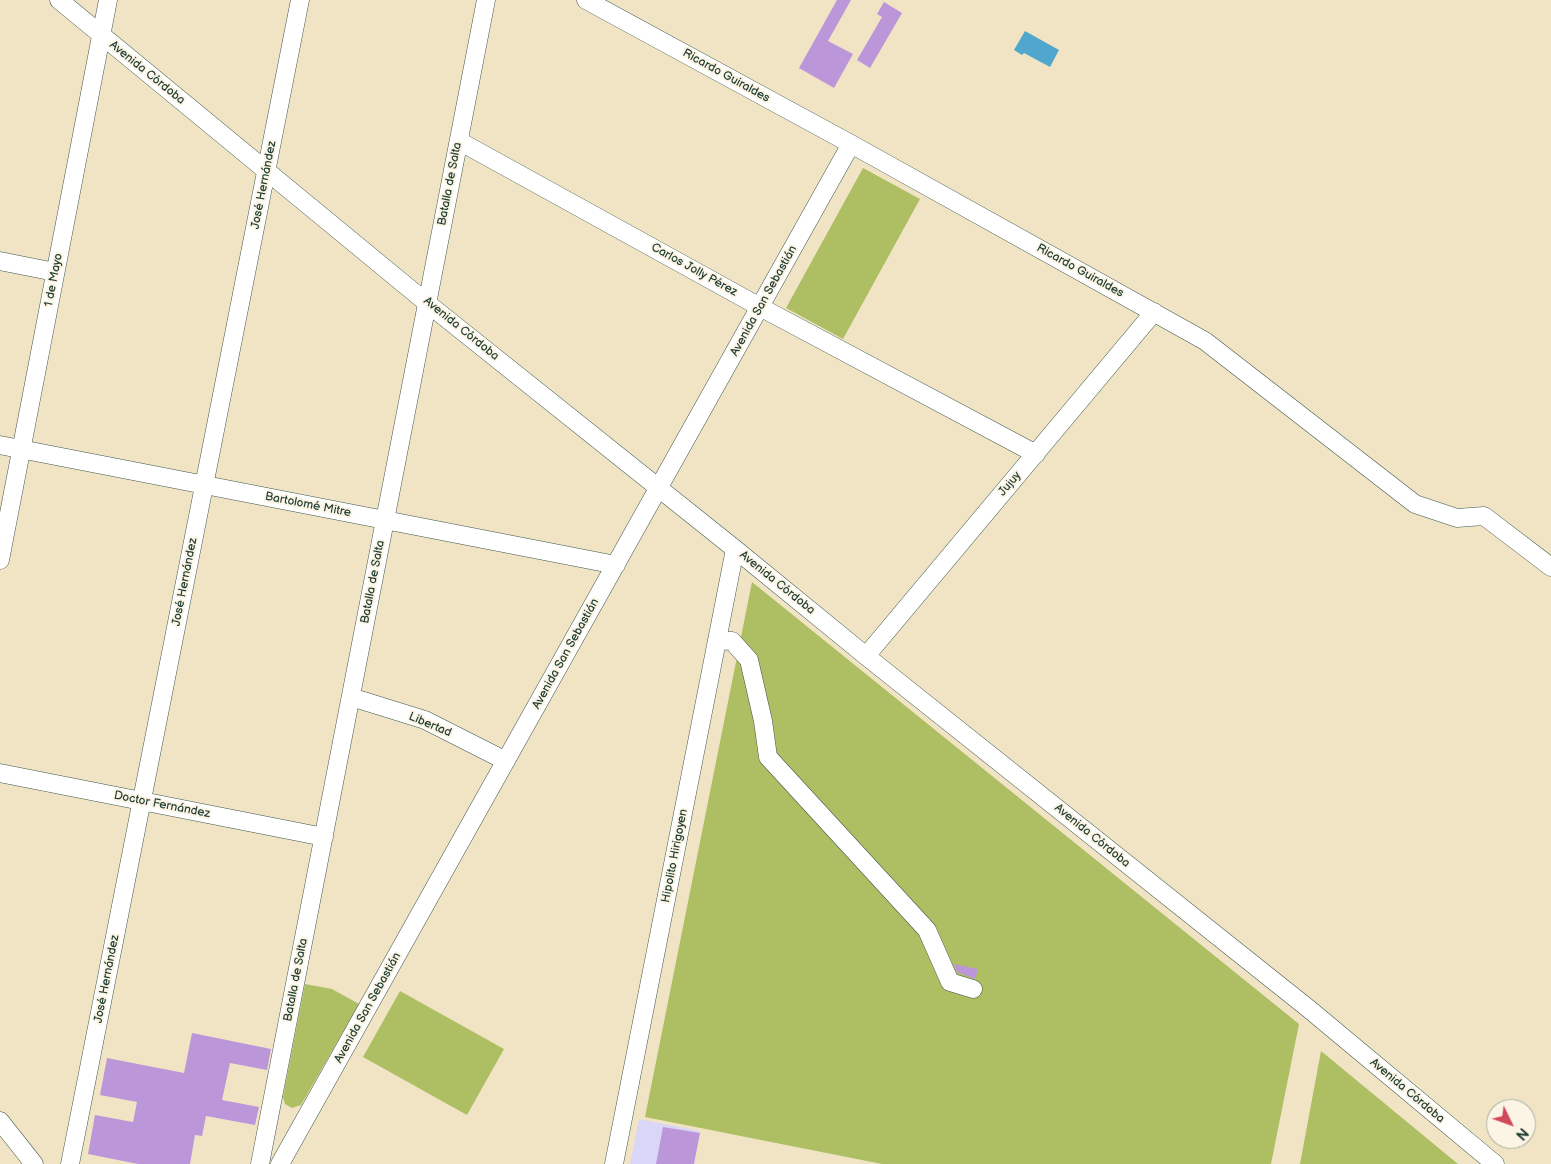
<!DOCTYPE html>
<meta charset="utf-8">
<style>
body{margin:0}
#map{position:relative;width:1551px;height:1164px;overflow:hidden;background:#f0e4c5;font-family:"Balsamiq Sans",sans-serif}
canvas{display:block}
.north{position:absolute;left:1486px;top:1099px;width:50px;height:50px;box-sizing:border-box;background:#fcf5e5;border:1px solid #a4ab9e;border-radius:50%;rotate:132deg;font-size:14px;font-weight:700;line-height:20px;text-align:center;color:#1f3d34}
.north::after{content:'';display:block;margin:auto;width:18px;height:22px;background:#d1495b;clip-path:polygon(50% 0,100% 100%,50% 72%,0 100%)}
</style>
<div id="map">
<canvas width="1551" height="1164"></canvas>
<div class="north">N</div>
</div>
<script>
const ctx = document.querySelector('canvas').getContext('2d');
ctx.lineJoin = 'round';
function paint(path, color) { ctx.fillStyle = color; ctx.fill(path, 'evenodd'); }
function strokePath(path, color, width, dash) { ctx.strokeStyle = color; ctx.lineWidth = width; ctx.lineCap = dash ? 'butt' : 'round'; ctx.setLineDash(dash || []); ctx.stroke(path); }
function write(font, color, halo, rows, align = 'center') {
  ctx.font = font + ' "Balsamiq Sans",sans-serif'; ctx.lineWidth = 4; ctx.setLineDash([]); ctx.textBaseline = 'middle'; ctx.strokeStyle = halo; ctx.fillStyle = color; for (const [text, x, y, turn = 0] of rows) {
    ctx.save(); ctx.translate(x, y); ctx.rotate((+turn || 0) * Math.PI / 180); ctx.textAlign = isNaN(turn) ? turn : align; if (halo) ctx.strokeText(text, 0, 0); ctx.fillText(text, 0, 0); ctx.restore();
  }
}
const built = new Path2D(`
 M639 1119 700 1131 694 1164H630Z`);
const green = new Path2D(`
 M863 168 920 199 843 339 786 308Z
 M752 582 1299 1024 1271 1164H882L645 1117Z
 M305 984 332 989 359 1004 301 1105 292 1108 285 1104 283 1097Z
 M400 991 504 1049 467 1115 363 1057Z
 M1321 1051 1458 1164H1300Z`);
const water = new Path2D(`
 M1025 31 1059 50 1050 67 1024 53 1022 55 1014 50Z`);
const building = new Path2D(`
 M837 0H851L828 41 853 54 834 88 799 68Z
 M884 2 902 13 870 68 857 60 882 17 877 14Z
 M954 964 978 969 975 979 957 972Z
 M192 1033 271 1049 267 1070 230 1063 222 1100 259 1107 255 1125 206 1116 202 1136 195 1135 190 1164H138L88 1154 95 1115 133 1122 137 1102 100 1095 107 1058 184 1073Z
 M663 1127 700 1133 694 1164H656Z`);
const minor = new Path2D(`
 M59 0 427 303 735 549 866 656 1309 1009 1495 1164
 M586 0 851 144 1205 341 1415 504 1457 518 1484 516 1551 567
 M459 141 760 307 1036 454
 M0 261 55 272
 M0 445 616 565
 M0 560 108 0
 M717 640 732 641 749 660 763 721 768 757 927 930 950 982 973 989
 M866 656 1154 312
 M351 697 425 720 506 761
 M0 773 324 837
 M0 1121 34 1164
 M70 1164 300 0
 M260 1164 486 0
 M280 1164 851 144
 M614 1164 735 549`);
const streetNames = [
 ["Avenida Córdoba",147,73,39],
 ["Ricardo Guiraldes",726,76,29],
 ["Batalla de Salta",450,184,-79],
 ["José Hernández",264,185,-79],
 ["Carlos Jolly Pérez",694,270,29],
 ["Ricardo Guiraldes",1080,271,29],
 ["1 de Mayo",54,280,-79],
 ["Avenida San Sebastián",764,301,-61],
 ["Avenida Córdoba",461,329,39],
 ["Jujuy",1010,484,-50],
 ["Bartolomé Mitre",308,505,11],
 ["José Hernández",185,582,-79],
 ["Batalla de Salta",373,582,-79],
 ["Avenida Córdoba",777,583,39],
 ["Avenida San Sebastián",566,654,-61],
 ["Libertad",430,725,23],
 ["Doctor Fernández",162,805,11],
 ["Avenida Córdoba",1092,836,39],
 ["Hipolito Hirigoyen",675,856,-79],
 ["José Hernández",107,979,-79],
 ["Batalla de Salta",296,980,-79],
 ["Avenida San Sebastián",368,1008,-61],
 ["Avenida Córdoba",1407,1091,40]
];
paint(built, '#d9d6f7');
paint(green, '#aebf63');
paint(water, '#51a6cd');
paint(building, '#bb97da');
strokePath(minor, '#3e564a', 19);
strokePath(minor, '#fff', 18);
write('12px', '#1f3d34', '#fcf5e5', streetNames);
</script>
